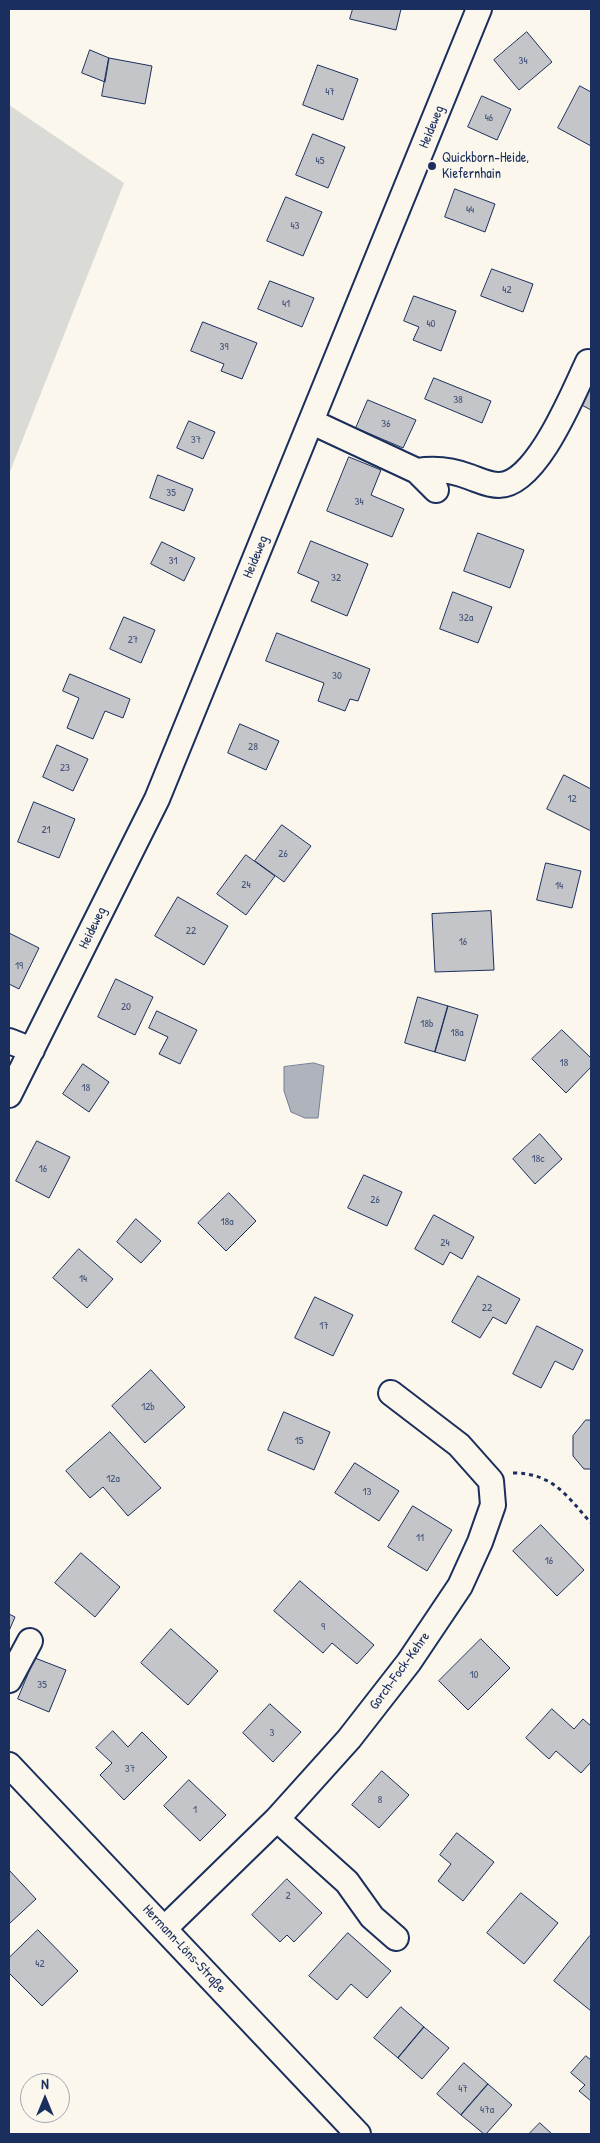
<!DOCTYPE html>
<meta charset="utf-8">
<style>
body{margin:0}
#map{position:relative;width:600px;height:2143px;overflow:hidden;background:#fbf7ec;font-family:"Patrick Hand",sans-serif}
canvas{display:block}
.frame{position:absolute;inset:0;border:10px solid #1b2f5e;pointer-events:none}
.north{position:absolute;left:20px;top:2073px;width:50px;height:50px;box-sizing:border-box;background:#fbf7ec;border:1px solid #a1a7b3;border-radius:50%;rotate:0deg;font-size:14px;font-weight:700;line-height:20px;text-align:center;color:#1b2f5e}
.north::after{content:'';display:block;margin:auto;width:18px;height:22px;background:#1b2f5e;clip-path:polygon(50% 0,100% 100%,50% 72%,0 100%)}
</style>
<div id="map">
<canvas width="600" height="2143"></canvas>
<div class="frame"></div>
<div class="north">N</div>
</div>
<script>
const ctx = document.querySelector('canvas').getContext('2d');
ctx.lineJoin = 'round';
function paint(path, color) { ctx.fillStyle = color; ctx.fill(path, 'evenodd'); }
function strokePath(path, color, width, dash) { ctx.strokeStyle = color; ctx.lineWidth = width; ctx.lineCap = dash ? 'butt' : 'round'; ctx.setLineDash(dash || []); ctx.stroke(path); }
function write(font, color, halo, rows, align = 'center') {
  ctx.font = font + ' "Patrick Hand",sans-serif'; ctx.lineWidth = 4; ctx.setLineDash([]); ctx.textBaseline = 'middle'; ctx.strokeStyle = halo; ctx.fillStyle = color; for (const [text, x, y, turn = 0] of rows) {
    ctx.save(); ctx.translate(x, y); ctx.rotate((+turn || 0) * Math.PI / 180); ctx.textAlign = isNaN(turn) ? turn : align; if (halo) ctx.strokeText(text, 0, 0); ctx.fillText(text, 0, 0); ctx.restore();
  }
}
const green = new Path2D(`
 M9 105 124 183 9 474Z`);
const water = new Path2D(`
 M314 1063 324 1066 318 1118H305L291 1112 284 1091V1067Z`);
const building = new Path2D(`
 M353 9H401L396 30 350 19Z
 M527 32 552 62 519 90 494 60Z
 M90 50 109 58 105 82 82 73Z
 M109 58 152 66 145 104 102 96Z
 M318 65 358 79 343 120 303 105Z
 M580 86 591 92V146L558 128Z
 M482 96 511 109 497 140 468 127Z
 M313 134 345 147 328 188 296 175Z
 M455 189 495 204 485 232 445 217Z
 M286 197 322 212 303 256 267 241Z
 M492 269 533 284 523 312 481 296Z
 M270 281 314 298 302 327 258 309Z
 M414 296 456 311 441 351 413 340 419 327 404 321Z
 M203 322 257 343 242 379 221 371 224 364 191 351Z
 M591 366V410L574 401Z
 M434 378 491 401 482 423 425 399Z
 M368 400 416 420 403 448 356 428Z
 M189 421 215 432 203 459 177 448Z
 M349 457 381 470 371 495 404 509 392 537 327 511Z
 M158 475 193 489 184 511 150 498Z
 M478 533 524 550 510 588 464 571Z
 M311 541 368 564 347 616 311 601 319 582 298 573Z
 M162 542 195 558 184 581 151 564Z
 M453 592 492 607 478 643 440 629Z
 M124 617 155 630 141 663 110 649Z
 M277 633 370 669 358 701 350 699 345 711 318 701 324 683 266 661Z
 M70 674 130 699 123 718 105 711 93 739 67 728 79 698 63 691Z
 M240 724 279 741 266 770 228 753Z
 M57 745 88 759 73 791 43 777Z
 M564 775 591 789V831L547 809Z
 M34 802 75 819 59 858 18 842Z
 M282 825 311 846 284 882 255 861Z
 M246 855 275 876 246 915 217 894Z
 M546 863 581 871 572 908 537 900Z
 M178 897 228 926 204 965 155 936Z
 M491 911 494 970 435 972 432 914Z
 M9 933 39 948 19 989 9 984Z
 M116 979 153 997 135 1035 98 1017Z
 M418 997 448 1006 435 1052 405 1043Z
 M448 1006 478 1015 465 1061 435 1052Z
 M157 1011 197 1030 180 1064 159 1054 168 1037 149 1028Z
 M562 1030 591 1058V1067L566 1093 532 1059Z
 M83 1064 109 1082 89 1112 63 1094Z
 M540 1134 562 1159 535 1184 513 1159Z
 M37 1141 70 1157 49 1198 16 1181Z
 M364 1175 402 1192 387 1226 348 1208Z
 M229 1193 256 1221 226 1251 198 1223Z
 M434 1215 474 1237 462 1259 450 1252 443 1265 415 1249Z
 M136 1219 161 1241 141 1263 117 1242Z
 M79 1249 113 1279 87 1308 53 1278Z
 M478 1276 520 1299 506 1324 493 1317 480 1338 452 1322Z
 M315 1297 353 1315 333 1356 295 1338Z
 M537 1326 583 1350 573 1370 555 1361 541 1388 513 1374Z
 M151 1370 185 1407 145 1443 112 1406Z
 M284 1412 330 1432 314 1470 268 1450Z
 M586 1420H591V1469H584L573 1456V1436Z
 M110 1432 161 1488 128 1516 103 1487 90 1498 66 1471Z
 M355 1463 399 1491 379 1521 335 1493Z
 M413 1506 452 1530 427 1571 388 1547Z
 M541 1525 584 1570 557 1596 513 1551Z
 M81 1553 120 1587 95 1617 55 1583Z
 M300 1581 374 1645 357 1664 332 1643 323 1653 274 1611Z
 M9 1614 15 1617 9 1631Z
 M171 1629 218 1671 188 1705 141 1663Z
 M481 1639 510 1668 468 1710 439 1681Z
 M35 1658 66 1670 49 1712 18 1699Z
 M270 1704 301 1732 273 1762 243 1733Z
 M552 1709 574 1729 583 1719 591 1726V1762L581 1773 556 1751 549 1759 526 1738Z
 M113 1731 128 1747 142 1732 167 1757 124 1800 100 1775 112 1763 96 1748Z
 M382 1771 409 1795 379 1828 352 1805Z
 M189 1780 226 1815 200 1841 164 1806Z
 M457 1833 494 1862 463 1901 438 1881 451 1864 440 1855Z
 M9 1870 36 1899 9 1924Z
 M287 1879 322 1913 294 1942 287 1935 280 1942 252 1915Z
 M521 1893 558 1923 524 1964 487 1933Z
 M38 1930 78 1971 42 2006 9 1973V1958Z
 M348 1933 391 1971 367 1998 351 1984 337 2000 309 1976Z
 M590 1936 591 1937V2011L554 1981Z
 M401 2007 424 2027 398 2058 374 2038Z
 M424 2027 449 2048 422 2079 398 2058Z
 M586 2056 591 2060V2101L579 2091 585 2085 571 2073Z
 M464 2063 488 2084 461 2115 437 2094Z
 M488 2084 512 2105 486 2134H484L461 2115Z
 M540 2123 552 2134H529Z`);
const path = new Path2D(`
 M513 1473C553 1473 567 1496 591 1523`);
const minor = new Path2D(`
 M312 422 417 471 436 490
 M417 471C436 468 452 470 470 477 479 480 488 485 499 485 537 485 574 391 588 362
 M9 1041 32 1050
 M9 1095 157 799 479 9
 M9 1680 30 1641
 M9 1765 358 2134
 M277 1819 347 1882 372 1917 396 1938
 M165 1928 277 1819 349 1739 409 1662 460 1586 480 1542 493 1505 491 1481 459 1445 391 1393`);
const markers = [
 [432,166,5,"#1b2f5e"]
];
const numberNames = [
 ["34",523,61],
 ["47",330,92],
 ["46",489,118],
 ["45",320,161],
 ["44",470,210],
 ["43",295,226],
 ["42",507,290],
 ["41",286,304],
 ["40",431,324],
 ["39",224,347],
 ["38",458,400],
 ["36",386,424],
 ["37",196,440],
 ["35",171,493],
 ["34",359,502],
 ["31",173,561],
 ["32",336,578],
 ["32a",466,618],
 ["27",133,640],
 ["30",337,676],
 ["28",253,747],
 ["23",65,768],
 ["12",572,799],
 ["21",46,830],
 ["26",283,854],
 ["24",246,885],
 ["14",559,886],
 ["22",191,931],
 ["16",463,942],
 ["19",19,966],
 ["20",126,1007],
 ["18b",427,1024],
 ["18a",457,1033],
 ["18",564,1063],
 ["18",86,1088],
 ["18c",538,1159],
 ["16",43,1169],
 ["26",375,1200],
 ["18a",227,1222],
 ["24",445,1243],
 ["14",83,1279],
 ["22",487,1308],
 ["17",324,1326],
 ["12b",148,1407],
 ["15",299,1441],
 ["12a",113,1479],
 ["13",367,1492],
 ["11",420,1538],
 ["16",549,1561],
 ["9",323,1627],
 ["10",474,1675],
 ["35",42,1685],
 ["3",272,1733],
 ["37",130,1769],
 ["8",380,1800],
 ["1",195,1810],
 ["2",288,1896],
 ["42",40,1964],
 ["47",463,2089],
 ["47a",487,2110]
];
const streetNames = [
 ["Heideweg",432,127,-68],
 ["Heideweg",256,557,-68],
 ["Heideweg",93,928,-64],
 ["Gorch-Fock-Kehre",400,1671,-54],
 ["Hermann-Löns-Straße",184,1949,47]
];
const poiNames = [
 ["Quickborn-Heide,",442,158],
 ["Kiefernhain",442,174]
];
paint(green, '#dadad7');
paint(water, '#afb3bb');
strokePath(water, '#747e96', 1);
paint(building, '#c3c5c9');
strokePath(building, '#1b2f5e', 1);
strokePath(minor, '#1b2f5e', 28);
strokePath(path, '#1b2f5e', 3, [4, 4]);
strokePath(minor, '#fbf7ec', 24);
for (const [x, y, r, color] of markers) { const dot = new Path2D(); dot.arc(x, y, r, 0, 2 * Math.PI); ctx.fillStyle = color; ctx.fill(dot); strokePath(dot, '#fbf7ec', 2); }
write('11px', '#455479', null, numberNames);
write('14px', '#1b2f5e', '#fbf7ec', streetNames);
write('14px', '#1b2f5e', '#fbf7ec', poiNames, 'left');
</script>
